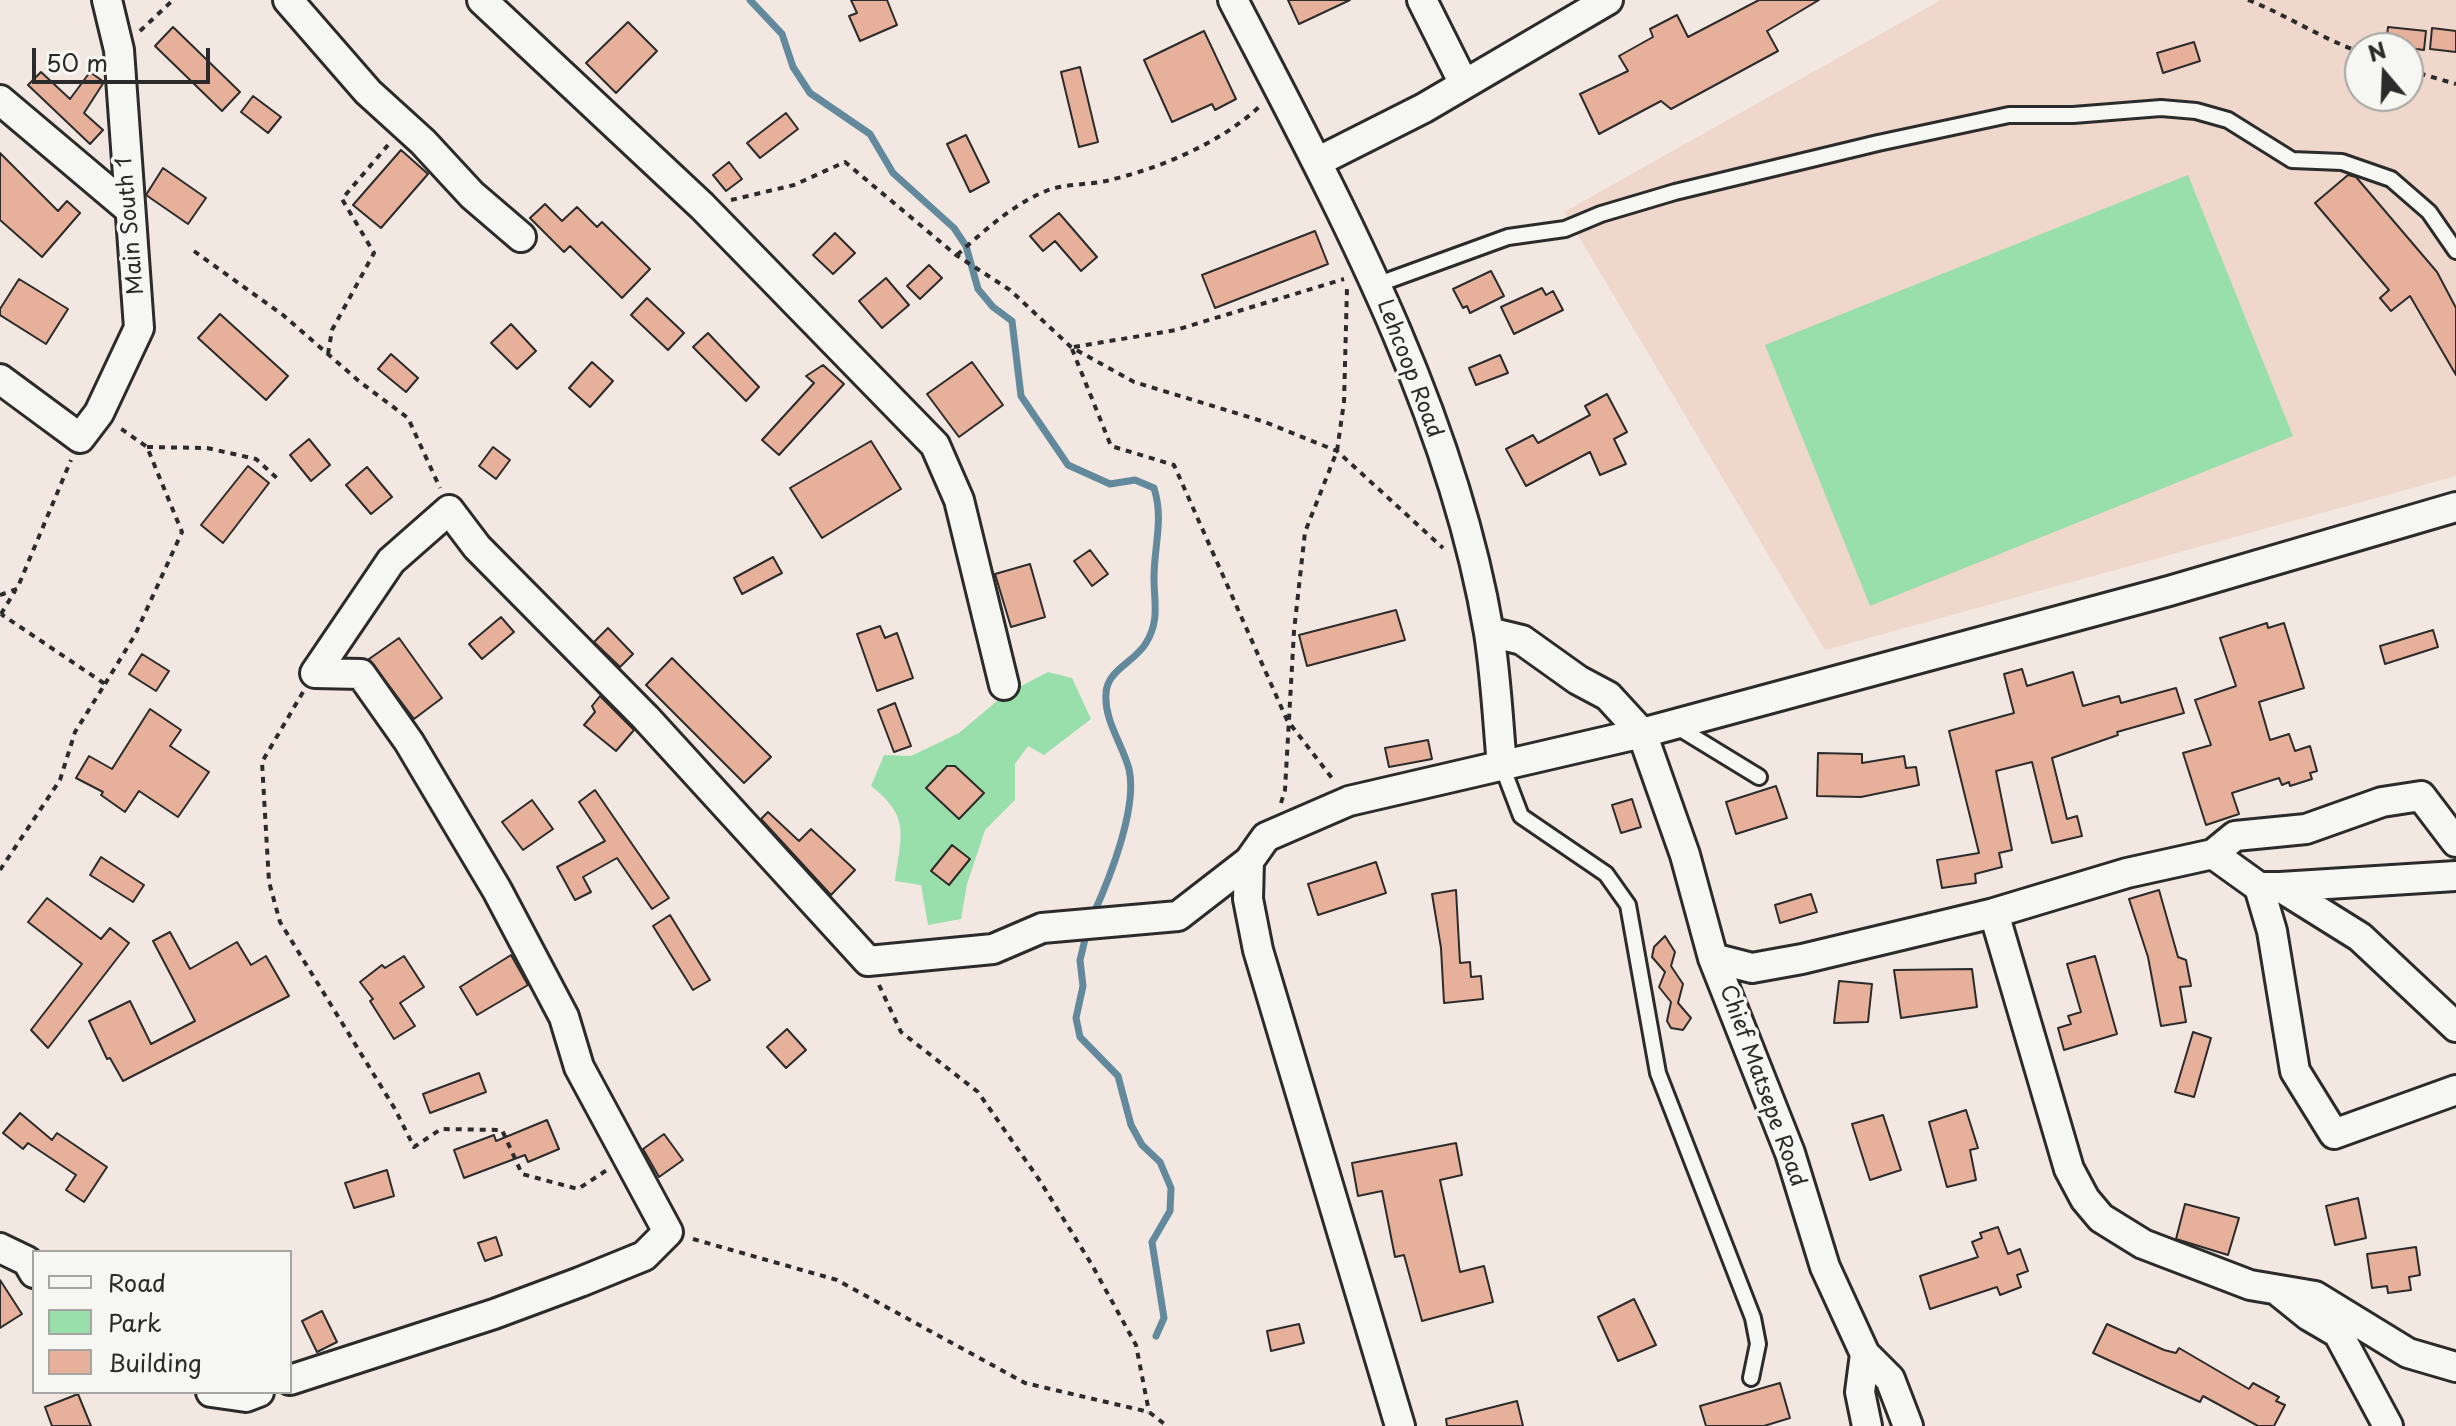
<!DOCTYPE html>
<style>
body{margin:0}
#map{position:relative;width:2456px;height:1426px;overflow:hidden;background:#f3e8e1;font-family:"Playpen Sans",sans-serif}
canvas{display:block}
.legend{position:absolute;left:32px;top:1250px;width:260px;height:144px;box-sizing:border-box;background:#f6f6f2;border:2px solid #a5a5a2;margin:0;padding:10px 14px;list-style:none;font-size:24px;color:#2b2b2b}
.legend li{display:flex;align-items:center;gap:16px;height:40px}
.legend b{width:40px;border:2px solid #a5a5a2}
.north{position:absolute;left:2344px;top:32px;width:80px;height:80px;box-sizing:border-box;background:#f6f6f2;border:2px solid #a5a5a2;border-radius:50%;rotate:341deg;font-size:22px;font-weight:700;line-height:32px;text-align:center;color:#2b2b2b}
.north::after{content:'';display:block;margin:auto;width:28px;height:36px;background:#2b2b2b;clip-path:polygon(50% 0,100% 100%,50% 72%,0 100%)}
.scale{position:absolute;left:32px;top:48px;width:178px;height:36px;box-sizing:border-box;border:4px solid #2b2b2b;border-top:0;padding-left:10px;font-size:24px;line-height:28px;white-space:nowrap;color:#2b2b2b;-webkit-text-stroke:6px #f6f6f2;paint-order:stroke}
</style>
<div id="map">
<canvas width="2456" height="1426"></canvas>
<ul class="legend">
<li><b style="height:10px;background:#f6f6f2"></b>Road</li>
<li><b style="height:22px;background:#99dfac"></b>Park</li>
<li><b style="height:22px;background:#e6b09b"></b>Building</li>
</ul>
<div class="north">N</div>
<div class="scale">50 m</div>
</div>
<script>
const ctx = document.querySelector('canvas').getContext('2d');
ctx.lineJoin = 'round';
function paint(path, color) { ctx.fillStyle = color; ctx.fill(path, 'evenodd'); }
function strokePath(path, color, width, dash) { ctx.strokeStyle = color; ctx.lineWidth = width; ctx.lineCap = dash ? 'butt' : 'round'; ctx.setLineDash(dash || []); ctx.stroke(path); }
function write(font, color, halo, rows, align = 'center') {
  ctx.font = font + ' "Playpen Sans",sans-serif'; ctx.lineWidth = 7; ctx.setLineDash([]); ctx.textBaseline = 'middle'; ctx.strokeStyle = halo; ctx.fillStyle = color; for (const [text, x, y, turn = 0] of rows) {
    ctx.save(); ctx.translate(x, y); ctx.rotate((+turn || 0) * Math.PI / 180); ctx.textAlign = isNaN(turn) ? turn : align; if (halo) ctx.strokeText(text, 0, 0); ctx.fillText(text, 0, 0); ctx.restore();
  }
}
const built = new Path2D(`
 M1941 0H2456V476L1825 650 1564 212ZM2360 48H2408V96H2360Z`);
const green = new Path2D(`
 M2188 175 2293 436 1870 606 1765 345Z
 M1048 672 1072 678 1091 719 1044 755 1028 746 1015 764V800L985 830 967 884 961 919 928 925 921 885 895 881C901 835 911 817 871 786L884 755 911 756 959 733 1004 695Z`);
const stream = new Path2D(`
 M750 0 782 34 793 67 810 93 870 134 893 173 954 228 966 246 978 289 993 307 1012 321 1021 396 1068 465 1110 484 1135 480 1154 488C1164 520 1154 545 1154 578 1154 602 1160 620 1146 643 1135 662 1107 670 1106 693 1104 721 1122 743 1129 769 1138 808 1109 880 1093 915
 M1087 931 1080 960 1083 986 1076 1018 1080 1037 1118 1076 1131 1125 1142 1145 1160 1162 1171 1188 1170 1211 1152 1242 1164 1318 1156 1336`);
const building = new Path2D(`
 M851 0H887L897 25 860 41 849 16 857 13Z
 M1288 0H1350L1299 24Z
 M1759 0H1819L1767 31 1778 51 1671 109 1661 101 1599 134 1580 94 1628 71 1619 56 1653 37 1650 29 1677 15 1688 37Z
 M628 22 657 51 616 93 586 63Z
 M173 27 240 92 222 111 155 46Z
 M2388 27 2426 31 2424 50 2386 45Z
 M2432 28 2456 31V52L2430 49Z
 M1204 31 1236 99 1215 110 1212 104 1172 122 1144 60Z
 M2194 42 2200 61 2163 73 2157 53Z
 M1080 67 1098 142 1079 147 1061 72Z
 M41 72 70 99 90 72 104 82 84 113 103 130 90 144 28 85Z
 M253 96 281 117 268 133 241 112Z
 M786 113 798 129 760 158 747 143Z
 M966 135 989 182 970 192 947 144Z
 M401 150 428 174 381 228 353 205Z
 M0 153 58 211 67 201 80 213 42 257 0 220Z
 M729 162 742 179 726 191 713 175Z
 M163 168 206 198 188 224 146 195Z
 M2348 175 2356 177 2437 272 2456 308V375L2410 296 2391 311 2380 298 2389 290 2315 203Z
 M545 204 562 221 577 207 597 227 602 222 650 269 622 298 570 246 564 252 530 218Z
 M1059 213 1097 257 1081 271 1055 241 1043 251 1030 236Z
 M1315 231 1328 264 1215 308 1202 275Z
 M835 233 855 253 833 274 813 255Z
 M929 265 942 278 920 299 907 286Z
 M1491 271 1504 296 1470 313 1467 306 1463 308 1453 289Z
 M886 278 909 305 882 328 859 301Z
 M19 279 68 309 46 344 0 315V309Z
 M1542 288 1546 295 1553 291 1563 310 1514 334 1501 307Z
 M647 298 684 333 668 350 631 315Z
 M220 314 288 376 266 400 198 338Z
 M511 324 536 351 517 369 491 343Z
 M708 333 759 387 746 401 693 347Z
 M391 354 418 378 406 392 378 369Z
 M1500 355 1508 373 1476 385 1469 368Z
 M592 362 613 381 590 407 569 388Z
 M972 362 1003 405 959 437 927 394Z
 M823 365 844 384 779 455 762 440 814 383 806 376Z
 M1607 394 1627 432 1614 439 1626 464 1600 475 1590 452 1526 486 1506 449 1533 435 1538 443 1590 415 1585 406Z
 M309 439 330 465 311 481 290 455Z
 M871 441 901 489 822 538 790 488Z
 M493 447 510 460 496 479 479 466Z
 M248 466 269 483 223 543 201 525Z
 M367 467 392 497 371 514 346 485Z
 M1090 550 1108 574 1092 586 1074 561Z
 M773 557 782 573 742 594 734 578Z
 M1030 564 1045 617 1011 627 995 574Z
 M1396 610 1405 640 1307 666 1299 635Z
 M501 617 514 632 482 659 469 644Z
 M2267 623 2268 628 2284 623 2304 688 2259 702 2270 740 2289 734 2295 751 2310 746 2317 771 2310 773 2312 779 2290 786 2289 782 2282 785 2279 778 2232 793 2239 814 2206 825 2183 753 2211 745 2195 700 2236 686 2220 638Z
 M880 626 885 638 897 633 913 678 877 691 857 634Z
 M608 628 633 654 620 667 594 642Z
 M2433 630 2438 647 2385 664 2380 646Z
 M399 638 442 698 414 719 369 659Z
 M142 654 169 671 156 691 129 674Z
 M672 658 771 757 744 783 646 685Z
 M2022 669 2027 686 2073 672 2083 706 2119 696 2121 703 2176 688 2184 713 2117 732 2118 735 2052 758 2067 819 2077 816 2082 836 2052 843 2032 762 1996 771 2012 850 1999 853 2002 867 1975 874 1976 883 1942 888 1937 860 1979 853 1949 731 2014 713 2004 674Z
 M600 696 634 730 616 751 584 725 595 712 592 706Z
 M895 703 911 746 894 752 878 710Z
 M150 709 181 730 170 746 209 772 178 817 139 791 125 812 101 795 103 792 76 778 89 756 112 769Z
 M1428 740 1432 759 1389 767 1385 748Z
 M1818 753 1862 754V763L1904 756 1906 768 1916 767 1919 785 1861 797 1817 796Z
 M947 766H955L984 793 959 819 926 788Z
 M1776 786 1787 818 1736 834 1726 802Z
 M595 790 669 898 652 909 617 858 583 877 591 892 575 900 557 867 605 841 579 802Z
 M1632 799 1641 827 1621 833 1612 805Z
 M532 800 553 829 523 850 502 822Z
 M768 812 799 841 811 829 855 870 831 895 761 819Z
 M952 845 970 859 949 885 931 871Z
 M101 857 144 885 133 902 90 875Z
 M1376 862 1386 893 1318 915 1308 884Z
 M1456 890 1460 963 1470 962 1471 977 1481 976 1483 999 1444 1003 1441 948 1432 894Z
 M2159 890 2178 957 2186 960 2191 986 2180 987 2186 1022 2161 1026 2148 957 2129 899Z
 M1811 894 1817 912 1780 923 1775 905Z
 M47 898 101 939 110 928 129 943 48 1048 31 1030 82 964 28 922Z
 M670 915 710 980 693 990 653 926Z
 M170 932 190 969 237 942 251 965 266 956 289 996 123 1081 110 1058 107 1059 89 1021 130 1001 151 1044 195 1021 153 941Z
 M1665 936 1675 952 1671 966 1683 984 1678 1003 1691 1018 1683 1030 1671 1028 1667 1021 1671 1002 1659 987 1665 972 1652 957 1654 947Z
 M511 955 528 985 477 1015 460 987Z
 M404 956 424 987 400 1003 415 1026 394 1039 370 1001 373 999 360 982 382 965 385 968Z
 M2095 956 2117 1034 2064 1050 2058 1028 2071 1024 2068 1016 2081 1012 2067 964Z
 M1972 969 1977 1007 1901 1018 1894 970Z
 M1839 981 1872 984 1868 1022 1834 1023Z
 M787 1029 806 1050 786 1068 767 1047Z
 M2193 1032 2211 1038 2194 1097 2175 1092Z
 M479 1073 486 1092 430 1113 423 1094Z
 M1966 1110 1978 1148 1970 1150 1976 1180 1947 1187 1929 1122Z
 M20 1113 52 1140 57 1133 107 1167 84 1202 66 1190 76 1175 28 1143 23 1149 3 1133Z
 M1883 1115 1901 1170 1870 1180 1852 1124Z
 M547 1120 559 1149 528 1162 525 1155 464 1178 454 1150 494 1135 496 1141Z
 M664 1134 683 1160 659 1177 643 1149Z
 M1456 1143 1462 1175 1440 1180 1460 1272 1484 1266 1493 1302 1422 1321 1404 1255 1395 1257 1382 1191 1358 1196 1352 1163Z
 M387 1170 394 1196 354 1208 345 1183Z
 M2358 1198 2366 1238 2335 1245 2326 1206Z
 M2185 1204 2239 1218 2228 1255 2176 1239Z
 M1998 1227 2008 1254 2020 1249 2028 1271 2017 1275 2021 1287 2000 1295 1997 1287 1930 1309 1920 1276 1978 1257 1972 1242 1982 1238 1980 1233Z
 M496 1237 502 1255 485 1261 478 1243Z
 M2416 1247 2420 1275 2409 1277 2411 1290 2388 1293 2387 1286 2372 1288 2367 1254Z
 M0 1280 22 1314 0 1328Z
 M1634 1299 1656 1345 1618 1361 1598 1317Z
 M322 1311 337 1342 317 1352 302 1321Z
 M1299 1324 1304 1343 1271 1351 1267 1331Z
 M2107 1324 2164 1350 2176 1353 2179 1348 2249 1389 2253 1383 2279 1397 2276 1401 2285 1405 2274 1426H2258L2203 1396 2200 1402 2093 1353Z
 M1780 1383 1790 1418 1764 1426H1706L1700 1406Z
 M78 1394 91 1426H52L45 1407Z
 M1517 1401 1523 1426H1447L1446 1419Z`);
const path = new Path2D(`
 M2248 0C2287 15 2320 38 2360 52
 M140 31 173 0
 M2408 70 2456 84
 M731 200 794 185 845 162 956 255 1010 290 1071 347 1134 382 1265 422 1337 451 1443 548
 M194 251 283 315 360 382 408 418 440 488
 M957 255C984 231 1012 205 1046 191 1062 184 1087 185 1106 181 1158 169 1219 144 1259 107
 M1074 347 1176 330 1344 279
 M1072 349 1111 446 1174 465 1287 720 1335 782
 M328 354 332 330 374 253 342 199 388 145
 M147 447 207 448 256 459 278 479
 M0 595 17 589 71 460
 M1 614 15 591
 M105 684 135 635 182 532 147 447 120 428
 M303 692 262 762 269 882 280 922 395 1109 414 1147 441 1129 502 1130 522 1174 578 1189 607 1170
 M1281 803 1285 790 1294 631 1305 532 1337 451 1344 402 1347 288
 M0 870 60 780 75 732 105 684 1 614
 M879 985 901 1032 978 1092 1040 1181 1092 1265 1136 1345 1149 1412
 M693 1239 837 1280 1025 1383 1149 1412 1167 1426`);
const lane = new Path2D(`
 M1376 285 1508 237 1565 229 1601 214 1675 192 1878 143 2009 115H2073L2161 108 2196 111 2228 120 2292 160 2342 162 2391 179 2429 212 2456 251
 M1674 725 1759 777
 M1502 766 1521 816 1606 874 1628 905 1658 1073 1753 1318 1758 1344 1751 1378`);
const street = new Path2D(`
 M288 0 368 92 423 142 472 195 521 237
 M482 0 702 206 935 445 959 500 1004 685
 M1233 0C1337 201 1451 407 1489 633 1496 677 1498 722 1502 766
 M1422 0 1464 84
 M0 100 128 208
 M1317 162 1424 108 1608 0
 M0 379 80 438 99 413 139 328 119 50 107 0
 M1489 632 1522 640 1578 680 1608 696 1642 733 1685 855 1713 958 1790 1153 1825 1267 1865 1354 1890 1379 1908 1426
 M2213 854 2259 887H2280L2360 937 2456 1027
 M2259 887 2272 931 2295 1071 2334 1134 2456 1090
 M2280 887 2456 876
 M1994 913 2069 1169 2085 1199 2101 1218 2143 1244 2250 1285 2315 1296 2408 1353 2456 1367
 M1713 958 1752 968 1802 959 1994 913 2127 873 2213 854 2235 836 2306 829 2382 802 2421 796 2456 842
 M0 1248 27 1261 34 1273
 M2278 1291 2309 1316 2338 1333 2388 1426
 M1865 1354 1860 1392 1867 1426
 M290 1380 494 1314 580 1282 644 1256 668 1232 579 1067 564 1017 497 890 409 742 361 674 315 673 391 561 449 510 477 547 646 718 868 961 993 949 1042 928 1178 916 1249 861
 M211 1392 246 1397 259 1392
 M1400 1426 1258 950 1248 899 1249 861 1266 837 1349 801 1642 733 2169 591 2456 507`);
const streetNames = [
 ["Main South 1",131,226,-95],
 ["Lehcoop Road",1409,369,69],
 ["Chief Matsepe Road",1762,1086,70]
];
paint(built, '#efd7cc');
paint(green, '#99dfac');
strokePath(stream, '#63899d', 7);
paint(building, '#e6b09b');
strokePath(building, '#2b2b2b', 2);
strokePath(lane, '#2b2b2b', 20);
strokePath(street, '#2b2b2b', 34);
strokePath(path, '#2b2b2b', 4, [6, 6]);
strokePath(lane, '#f6f6f2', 14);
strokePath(street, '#f6f6f2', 28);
write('22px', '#2b2b2b', '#f6f6f2', streetNames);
</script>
